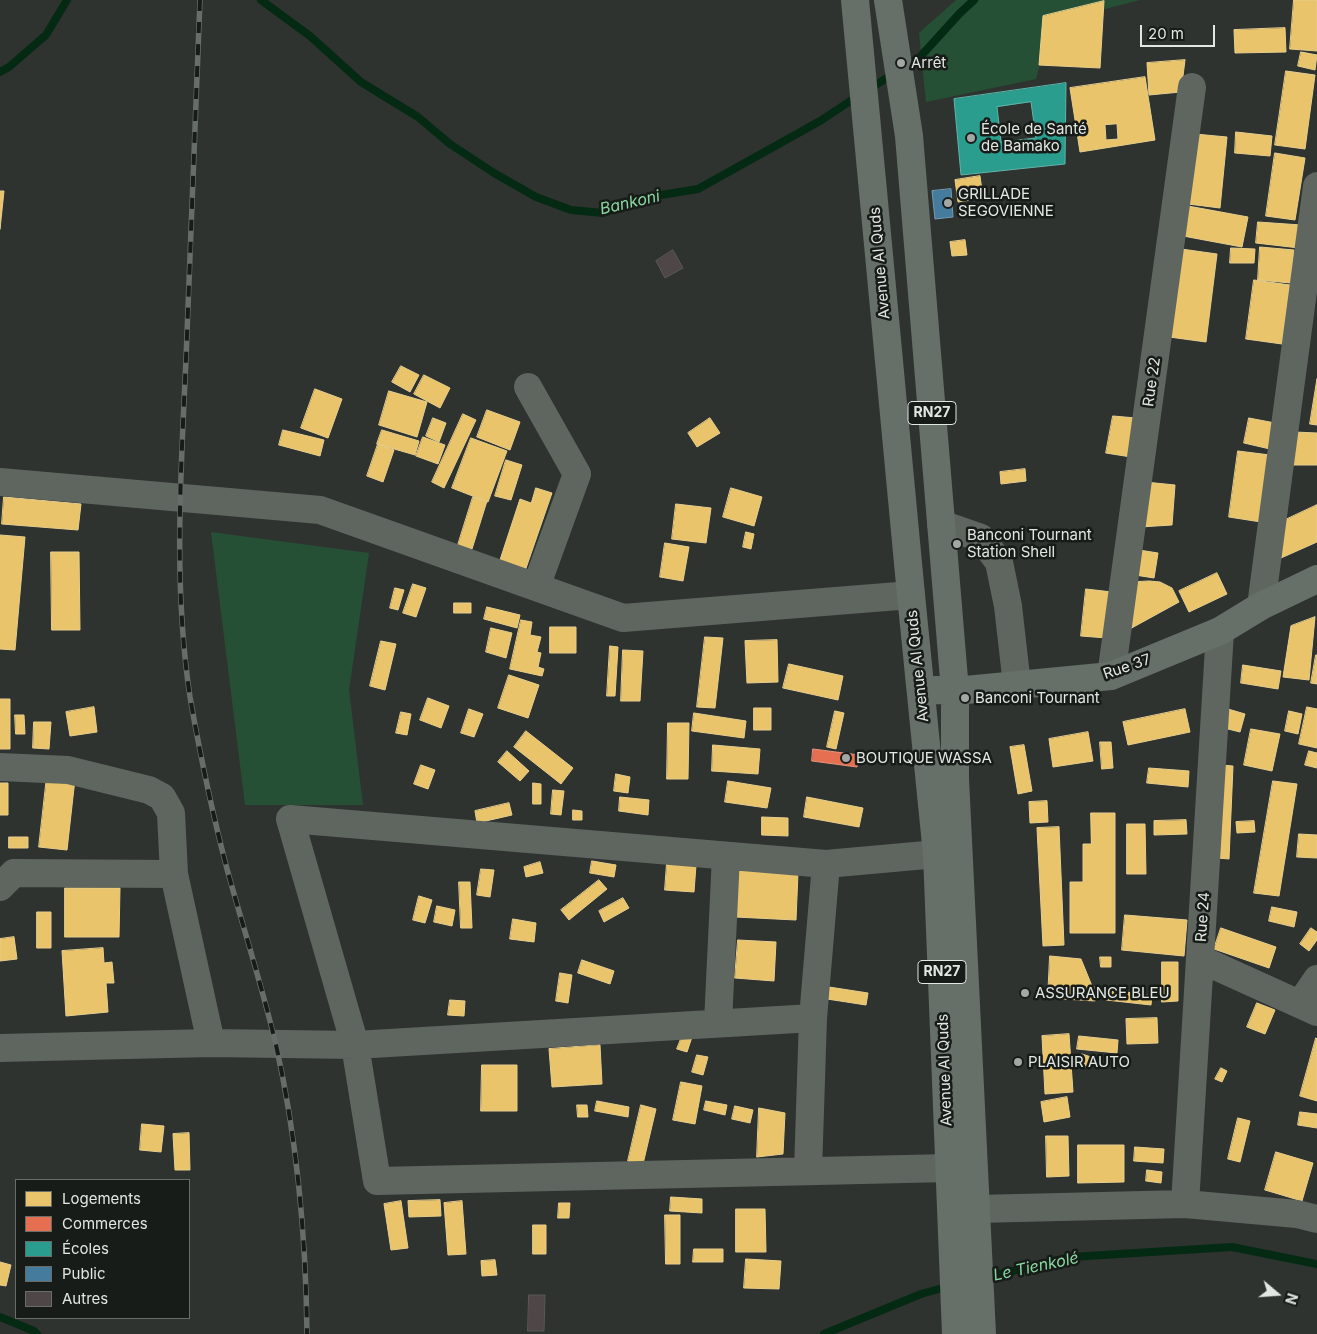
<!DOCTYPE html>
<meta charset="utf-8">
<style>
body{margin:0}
#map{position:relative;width:1317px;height:1334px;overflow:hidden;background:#2f3330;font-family:Inter,sans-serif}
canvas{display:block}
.legend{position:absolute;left:15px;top:1179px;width:175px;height:140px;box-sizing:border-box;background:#181c19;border:1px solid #696d6a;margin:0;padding:6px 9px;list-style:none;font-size:15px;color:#e2e7e3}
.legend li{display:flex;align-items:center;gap:10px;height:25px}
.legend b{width:25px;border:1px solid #696d6a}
.north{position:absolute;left:1252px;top:1269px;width:50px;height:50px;-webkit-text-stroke:4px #181c19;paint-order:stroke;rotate:108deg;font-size:14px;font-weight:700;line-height:20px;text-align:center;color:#e2e7e3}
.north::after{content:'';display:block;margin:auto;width:18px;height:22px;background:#e2e7e3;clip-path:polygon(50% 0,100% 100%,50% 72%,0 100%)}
.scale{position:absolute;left:1140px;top:25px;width:75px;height:22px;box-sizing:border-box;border:2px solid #e2e7e3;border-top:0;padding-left:6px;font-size:15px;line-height:18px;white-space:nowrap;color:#e2e7e3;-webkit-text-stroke:4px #181c19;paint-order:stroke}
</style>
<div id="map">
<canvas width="1317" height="1334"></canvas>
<ul class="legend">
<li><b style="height:14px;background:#e9c46a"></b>Logements</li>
<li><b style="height:14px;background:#e76f51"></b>Commerces</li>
<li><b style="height:14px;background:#2a9d8f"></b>Écoles</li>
<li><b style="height:14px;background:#457b9d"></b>Public</li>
<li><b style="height:14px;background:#4e4647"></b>Autres</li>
</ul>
<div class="north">N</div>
<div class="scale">20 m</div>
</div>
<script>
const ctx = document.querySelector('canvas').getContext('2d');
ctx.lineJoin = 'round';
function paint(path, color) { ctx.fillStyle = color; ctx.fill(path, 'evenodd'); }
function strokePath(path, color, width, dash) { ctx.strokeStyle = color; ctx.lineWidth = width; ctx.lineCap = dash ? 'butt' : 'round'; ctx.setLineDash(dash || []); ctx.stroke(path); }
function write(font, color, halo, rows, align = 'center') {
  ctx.font = font + ' Inter,sans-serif'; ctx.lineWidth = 5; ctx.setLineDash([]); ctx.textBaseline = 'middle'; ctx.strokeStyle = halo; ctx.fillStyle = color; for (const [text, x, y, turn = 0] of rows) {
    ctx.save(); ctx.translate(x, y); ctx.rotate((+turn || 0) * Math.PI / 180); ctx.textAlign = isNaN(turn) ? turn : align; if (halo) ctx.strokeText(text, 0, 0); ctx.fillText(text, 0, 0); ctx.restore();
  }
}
const green = new Path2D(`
 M956 0H1140L1055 22 1048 34 1036 79 926 102 919 33Z
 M211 532 369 553 349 690 363 805H245Z`);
const homes = new Path2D(`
 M1294 0H1317V51L1290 49Z
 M1104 1 1100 68 1039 65 1043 16Z
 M1285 28 1286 52 1235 53 1234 30Z
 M1301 52 1317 55 1315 70 1298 66Z
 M1185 60 1181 92 1149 95 1147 63Z
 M1286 71 1315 75 1305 149 1275 145Z
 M1145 77 1155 140 1080 152 1070 88ZM1117 124 1118 139 1106 140 1105 125Z
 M1236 132 1272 136 1270 156 1235 153Z
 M1195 134 1227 137 1220 208 1188 204Z
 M1275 153 1305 158 1295 220 1266 216Z
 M980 176 983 198 958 202 955 180Z
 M0 191H4L0 229Z
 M1188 206 1248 217 1242 247 1183 236Z
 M1258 222 1301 225 1299 248 1256 243Z
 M965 240 967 255 952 256 950 242Z
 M1260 247 1294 250 1291 283 1258 280Z
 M1174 248 1217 254 1206 342 1162 336Z
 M1231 248 1255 249 1254 263H1230Z
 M1254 280 1290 285 1282 344 1246 339Z
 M401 366 419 375 410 392 392 382Z
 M424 375 450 388 440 408 414 394Z
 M1317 379V425L1310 424Z
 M315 389 342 399 328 438 301 428Z
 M389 391 427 402 417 437 379 425Z
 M487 410 520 422 510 450 477 437Z
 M463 414 476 420 444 488 432 482Z
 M1113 416 1136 418 1131 457 1106 453Z
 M433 418 446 423 439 442 426 436Z
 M710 418 720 433 697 447 688 433Z
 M1249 418 1275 423 1270 449 1244 443Z
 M283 430 324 440 320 456 279 445Z
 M382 430 419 441 415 455 377 444Z
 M1294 432 1317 433V465H1293Z
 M423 437 445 445 438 464 416 456Z
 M471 438 507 451 488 502 452 488Z
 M378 444 394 450 383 482 367 476Z
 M1238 451 1270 455 1261 522 1229 517Z
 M506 460 522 465 511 500 495 496Z
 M1025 469 1026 481 1001 484 1000 472Z
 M1145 482 1175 485 1172 525 1140 527Z
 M536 488 552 493 524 574 498 566 520 499 531 503Z
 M731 488 762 497 754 526 723 517Z
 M4 497 81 504 78 530 2 524Z
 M473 497 487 501 472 549 458 545Z
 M676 504 711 508 706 543 672 539Z
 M1317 505V542L1281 558 1285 520Z
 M746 532 754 534 751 549 743 547Z
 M0 535 25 537 15 650 0 649Z
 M665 543 689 547 683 581 660 577Z
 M1139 550 1158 553 1154 578 1135 575Z
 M51 552H79L80 630H52Z
 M1217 573 1227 594 1189 612 1179 591Z
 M1149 581 1160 582 1172 588 1179 602 1128 630 1137 582Z
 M413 584 426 588 416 617 403 613Z
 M395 588 404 590 398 610 390 608Z
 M1086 589 1112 592 1107 638 1081 636Z
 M454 603H471V613H454Z
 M487 607 520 615 517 628 484 619Z
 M1315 617 1309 680 1283 677 1291 626Z
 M521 620 532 622 530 635 541 637 537 652 541 653 538 667 544 669 542 676 510 669Z
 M550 627H576V653H550Z
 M491 628 512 633 506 658 486 652Z
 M705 637 723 638 715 708 697 707Z
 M777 640 778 682 747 683 745 641Z
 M381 641 396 644 385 690 370 686Z
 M610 646 618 647 615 696H607Z
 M623 650 643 651 640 701H621Z
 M1316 655H1317V684L1311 683Z
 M789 664 843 676 838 700 783 688Z
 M1243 665 1281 671 1278 689 1241 683Z
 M509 675 539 685 528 718 498 708Z
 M428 698 449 706 441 728 420 720Z
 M0 699H10V749H0Z
 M94 707 97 732 70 736 66 712Z
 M1307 707 1317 709V748L1299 744Z
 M754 708H771V730H754Z
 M469 709 483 714 474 737 461 733Z
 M1185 709 1190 732 1128 745 1123 722Z
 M1228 709 1245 714 1240 732 1224 728Z
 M835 711 844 713 836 749 827 747Z
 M1289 711 1302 714 1298 734 1285 731Z
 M401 712 411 714 407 735 396 733Z
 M694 713 746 721 744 738 692 731Z
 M15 715H24L25 734H16Z
 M34 722H51L49 749 33 748Z
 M668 723H689L688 779H667Z
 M1251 729 1280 734 1272 771 1244 765Z
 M526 731 573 768 561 784 514 747Z
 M1088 732 1093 761 1053 767 1049 739Z
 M1100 742H1111L1113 768 1102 769Z
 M713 745 760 749 758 774 712 771Z
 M1024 745 1032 791 1018 794 1010 747Z
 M507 751 529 771 520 781 498 762Z
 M1309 751 1317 753V768L1305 765Z
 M421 765 435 770 428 789 414 784Z
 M1221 765 1233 766 1229 859 1217 858Z
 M1149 768 1189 771 1188 787 1147 783Z
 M616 774 630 777 628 793 614 791Z
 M47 776 75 779 67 850 39 847Z
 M728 781 771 788 767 808 725 802Z
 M1273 781 1297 784 1279 896 1254 893Z
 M0 783H8V815H0Z
 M533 783 541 784V804H533Z
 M553 790 564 791 561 815 551 814Z
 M620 797 649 800 648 815 619 811Z
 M807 797 863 808 859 827 804 817Z
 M1047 801 1048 822 1030 823 1029 802Z
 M509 803 512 815 477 823 475 811Z
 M573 810 582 811V820H573Z
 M1091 813H1115V933H1070V882H1083V844H1091Z
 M762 817 788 818V836L762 835Z
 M1186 820 1187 834 1154 835V821Z
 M1254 821 1255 832 1237 833 1236 822Z
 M1127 824H1145L1146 874H1127Z
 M1059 827 1064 945 1043 946 1037 828Z
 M1299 834 1317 835V858L1297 857Z
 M9 837H28V848H9Z
 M592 861 616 865 614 877 590 873Z
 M540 862 543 873 526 877 524 867Z
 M667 863 696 865 694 892 665 890Z
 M481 869 494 870 490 897 477 895Z
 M737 870 798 873 796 920 735 917Z
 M599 880 607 889 569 920 561 910Z
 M459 882H470L472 928H461Z
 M65 888H120L119 937H65Z
 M419 896 432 900 425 923 413 920Z
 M623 898 629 908 604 922 599 911Z
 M437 906 455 910 452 926 434 922Z
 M1272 907 1297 912 1294 927 1269 921Z
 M37 912H51V948H37Z
 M1125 915 1187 920 1184 956 1122 950Z
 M513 919 536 923 534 942 510 939Z
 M1221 928 1276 947 1269 968 1214 949Z
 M1311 928 1317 932V940L1309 951 1300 944Z
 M14 937 17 959 0 961V939Z
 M738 940 776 942 774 981 735 978Z
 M103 948 104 963 112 962 114 983H106L108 1012 66 1016 62 951Z
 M1050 956 1081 959 1092 986 1097 988 1095 1001 1048 998Z
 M1100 957H1111V967H1101Z
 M582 960 614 971 610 984 578 973Z
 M1162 962H1178V1001L1162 1002Z
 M560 973 572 975 568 1003 556 1001Z
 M829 987 868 993 866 1005 827 999Z
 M1107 990 1152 995 1151 1005 1106 1000Z
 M450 1000 465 1001 464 1016 448 1015Z
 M1257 1003 1275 1010 1265 1034 1247 1027Z
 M1157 1018 1158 1043 1127 1044 1126 1019Z
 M683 1034 692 1037 687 1052 677 1049Z
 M1069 1034 1073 1092 1045 1094 1042 1036Z
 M1079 1036 1118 1040 1117 1053 1077 1049Z
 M1316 1038 1317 1039V1101L1300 1096Z
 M600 1045 602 1084 552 1087 549 1049Z
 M1082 1054 1091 1057 1088 1068 1078 1064Z
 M697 1055 708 1057 703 1075 692 1072Z
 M482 1065H517V1111H481Z
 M1221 1068 1227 1071 1222 1082 1215 1079Z
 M681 1082 702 1086 695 1124 673 1120Z
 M1067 1097 1070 1117 1044 1122 1041 1102Z
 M597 1101 629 1107 628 1117 595 1111Z
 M706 1101 727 1105 725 1115 704 1110Z
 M577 1105H587L588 1117H578Z
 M641 1105 656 1109 643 1164 628 1161Z
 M735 1106 753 1110 750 1123 732 1119Z
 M759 1108 785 1113 783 1154 757 1157Z
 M1300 1112 1317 1114V1128L1298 1125Z
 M1238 1118 1250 1121 1240 1162 1228 1159Z
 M142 1124 164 1126 161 1152 140 1150Z
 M189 1133 190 1170H175L173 1134Z
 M1046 1136H1068L1069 1176 1047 1177Z
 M1078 1145H1124V1182L1078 1183Z
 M1135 1147 1164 1149 1163 1163 1134 1161Z
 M1276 1152 1313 1163 1302 1201 1265 1190Z
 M1147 1170 1162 1172 1161 1183 1146 1181Z
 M671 1197 702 1199V1213L670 1211Z
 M440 1200 441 1216 409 1217 408 1201Z
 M401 1201 408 1248 391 1250 384 1204Z
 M462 1201 466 1254 448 1255 444 1203Z
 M559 1203H570L569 1218H558Z
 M736 1209H765L766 1252H736Z
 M665 1215H680V1264H666Z
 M533 1225H546V1254H533Z
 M694 1249H723V1262H693Z
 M746 1259 781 1261 779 1289 744 1288Z
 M495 1260 497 1275 482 1276 481 1261Z
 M0 1262 11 1265 6 1286 0 1285Z`);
const shops = new Path2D(`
 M813 749 859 755 857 767 812 761Z`);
const schools = new Path2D(`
 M1066 83 1065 164 961 175 954 99ZM1031 102 1036 138 1001 142 997 107Z`);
const public = new Path2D(`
 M951 189 953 217 935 219 932 191Z`);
const stream = new Path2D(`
 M261 0 310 36 361 82 418 117 450 144 494 173 536 197 571 210 603 213 655 196 698 189 820 121 858 96
 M904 67 920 57 960 13 974 0
 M0 72 9 67 46 35 67 0
 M870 89 894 73
 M983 1278 1071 1257 1232 1247 1317 1264
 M0 1317 34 1331 37 1334
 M824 1334 921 1294 950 1286`);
const building = new Path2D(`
 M673 250 683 268 665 278 656 261Z
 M529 1295H545L544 1331H528Z`);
const minor = new Path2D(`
 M528 387 577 474 536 587
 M0 482 320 510 623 618 911 595
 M941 524 981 538 999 562 1008 606 1017 685
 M1261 606 1317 186
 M1111 676 1192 87
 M0 767 68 770 149 790 162 797 171 813 174 874 211 1043
 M937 854 826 864 290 819 355 1045 377 1181 949 1168
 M0 887 14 873 174 874
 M1200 959 1317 1012
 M1300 1004 1317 979
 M718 1023 726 856
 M0 1048 211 1043 355 1045 813 1018
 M808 1171 813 1018 826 864
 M1185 1204 1220 631
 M977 1209 1185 1204 1297 1214 1317 1219`);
const major = new Path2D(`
 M855 0 911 595 937 854 956 1334
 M888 0 909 136 955 691V779L982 1334
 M936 690 955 691 1111 676 1220 631 1261 606 1317 579`);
const rail = new Path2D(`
 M200 0C195 120 191 239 186 359 181 471 173 584 190 697 200 754 212 812 227 869 243 927 262 986 276 1045 297 1139 306 1238 307 1334`);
const markers = [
 [901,63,5,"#a3a8a4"],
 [971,138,5,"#a3a8a4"],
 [948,203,5,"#a3a8a4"],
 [957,544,5,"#a3a8a4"],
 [965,698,5,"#a3a8a4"],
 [846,758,5,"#a3a8a4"],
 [1025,993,5,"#a3a8a4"],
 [1018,1062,5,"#a3a8a4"]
];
const shields = [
 [932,413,48],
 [942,972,48]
];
const shieldNames = [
 ["RN27",932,413],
 ["RN27",942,972]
];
const poiNames = [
 ["Arrêt",911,63],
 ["École de Santé",981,129],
 ["de Bamako",981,146],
 ["GRILLADE",958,194],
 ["SEGOVIENNE",958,211],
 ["Banconi Tournant",967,535],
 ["Station Shell",967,552],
 ["Banconi Tournant",975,698],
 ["BOUTIQUE WASSA",856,758],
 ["ASSURANCE BLEU",1035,993],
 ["PLAISIR AUTO",1028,1062]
];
const streetNames = [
 ["Avenue Al Quds",880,263,-95],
 ["Rue 22",1152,382,-82],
 ["Avenue Al Quds",918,666,-96],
 ["Rue 37",1127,667,-19],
 ["Rue 24",1203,917,-86],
 ["Avenue Al Quds",945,1070,-92]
];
const waterNames = [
 ["Bankoni",630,203,-13],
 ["Le Tienkolé",1036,1267,-12]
];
paint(green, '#265035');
paint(homes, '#e9c46a');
strokePath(homes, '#e7ce8e', 1);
paint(shops, '#e76f51');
strokePath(shops, '#e6937d', 1);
paint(schools, '#2a9d8f');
strokePath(schools, '#61b3a8', 1);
paint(public, '#457b9d');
strokePath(public, '#749bb2', 1);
strokePath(stream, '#042a14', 8);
paint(building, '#4e4647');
strokePath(building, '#595958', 1);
strokePath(minor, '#5f6660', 28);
strokePath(major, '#666f68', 28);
strokePath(rail, '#676d69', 5.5);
strokePath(rail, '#181c19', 4, [11]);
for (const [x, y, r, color] of markers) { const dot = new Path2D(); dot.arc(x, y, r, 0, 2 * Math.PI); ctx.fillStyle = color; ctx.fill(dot); strokePath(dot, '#181c19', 2); }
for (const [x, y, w] of shields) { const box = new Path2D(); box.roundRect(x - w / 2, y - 11.5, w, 23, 4); ctx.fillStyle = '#181c19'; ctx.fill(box); strokePath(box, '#e2e7e3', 1); }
write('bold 14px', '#e2e7e3', null, shieldNames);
write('15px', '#e2e7e3', '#181c19', poiNames, 'left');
write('15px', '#e2e7e3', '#181c19', streetNames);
write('italic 16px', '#89d7a0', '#181c19', waterNames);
</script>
